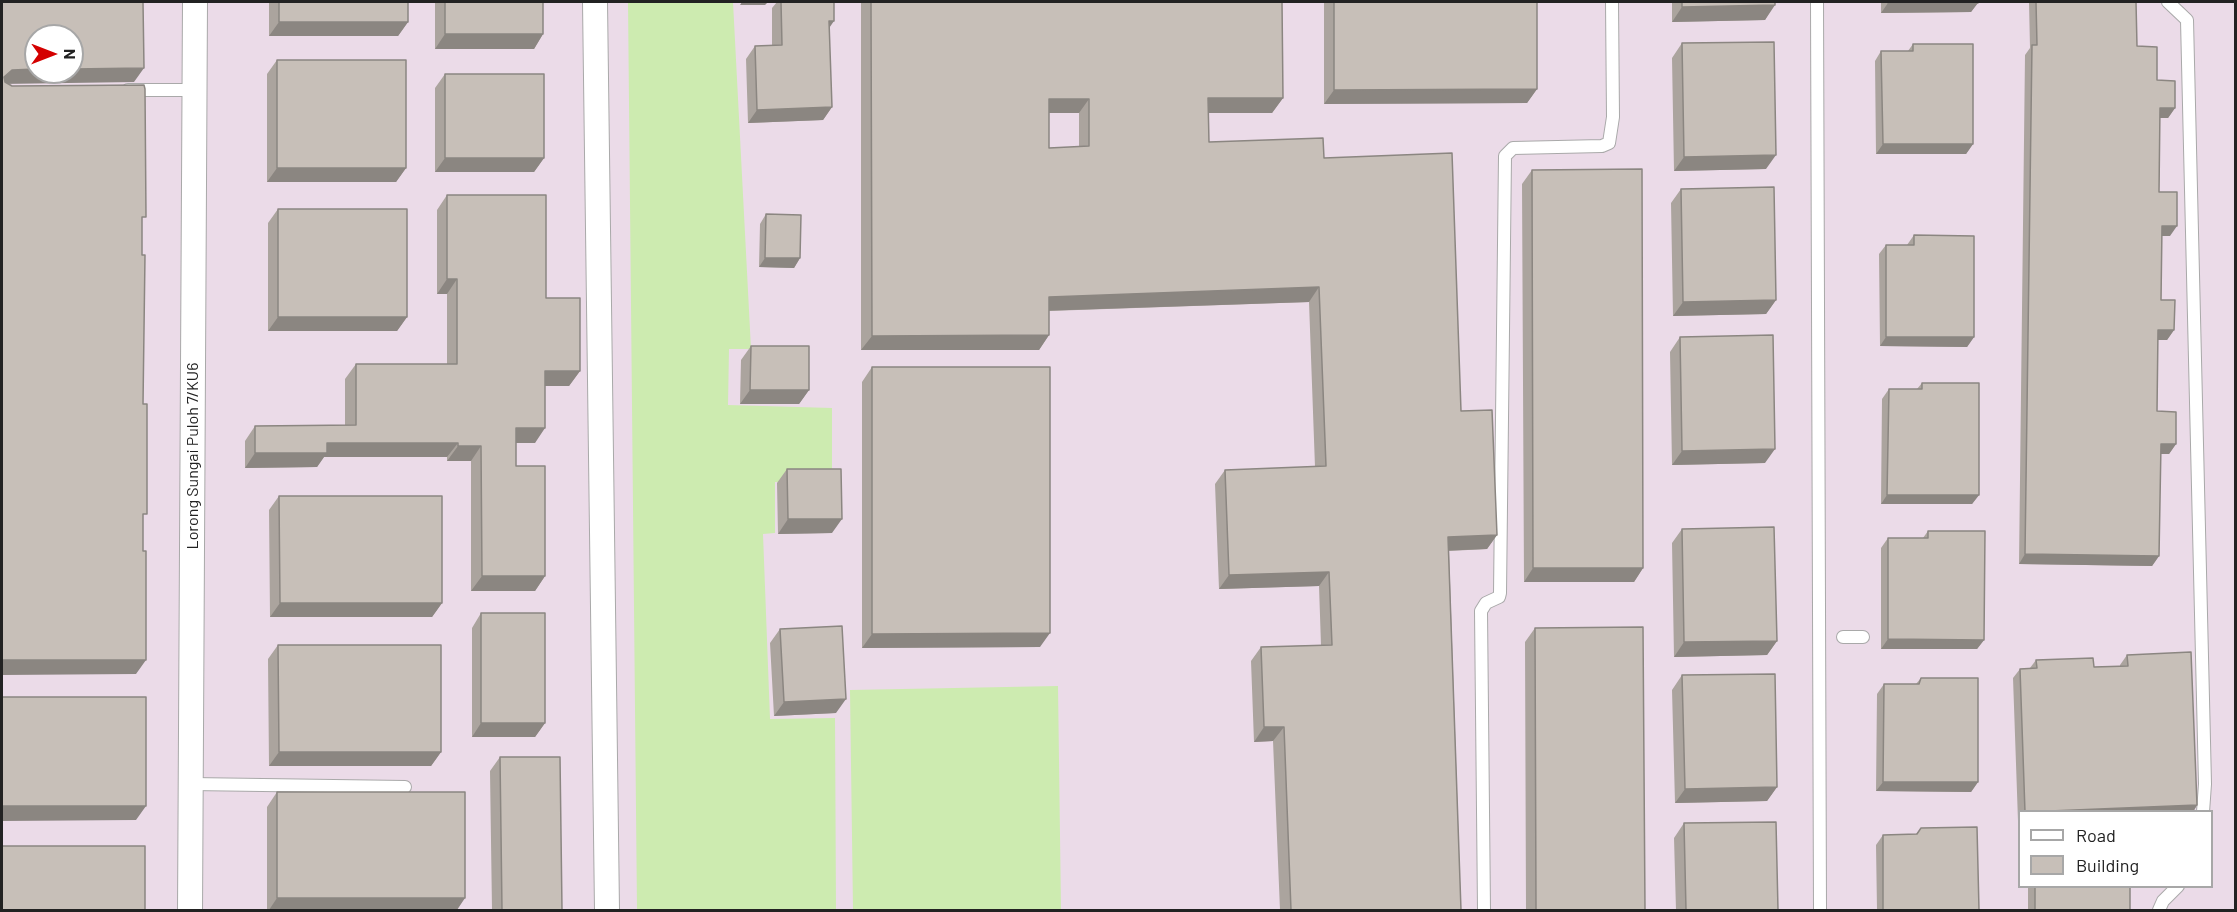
<!DOCTYPE html>
<style>
body{margin:0}
#map{position:relative;width:2237px;height:912px;overflow:hidden;background:#f2efe9;font-family:Barlow,sans-serif}
canvas{display:block}
.frame{position:absolute;inset:0;border:3px solid #222;pointer-events:none}
.legend{position:absolute;left:2018px;top:810px;width:195px;height:78px;box-sizing:border-box;background:#fff;border:2px solid #a7a7a7;margin:0;padding:8px 10px;list-style:none;font-size:18px;color:#222}
.legend li{display:flex;align-items:center;gap:12px;height:30px}
.legend b{width:30px;border:2px solid #a7a7a7}
.north{position:absolute;left:24px;top:24px;width:60px;height:60px;box-sizing:border-box;background:#fff;border:2px solid #a7a7a7;border-radius:50%;rotate:90deg;font-size:16px;font-weight:700;line-height:24px;text-align:center;color:#222}
.north::after{content:'';display:block;margin:auto;width:21px;height:27px;background:#d40000;clip-path:polygon(50% 0,100% 100%,50% 72%,0 100%)}
</style>
<div id="map">
<canvas width="2237" height="912"></canvas>
<div class="frame"></div>
<ul class="legend">
<li><b style="height:8px;background:#fff"></b>Road</li>
<li><b style="height:16px;background:#c7bfb8"></b>Building</li>
</ul>
<div class="north">N</div>
</div>
<script>
const ctx = document.querySelector('canvas').getContext('2d');
ctx.lineJoin = 'round';
function paint(path, color) { ctx.fillStyle = color; ctx.fill(path, 'evenodd'); }
function strokePath(path, color, width, dash) { ctx.strokeStyle = color; ctx.lineWidth = width; ctx.lineCap = dash ? 'butt' : 'round'; ctx.setLineDash(dash || []); ctx.stroke(path); }
function write(font, color, halo, rows, align = 'center') {
  ctx.font = font + ' Barlow,sans-serif'; ctx.lineWidth = 4.5; ctx.setLineDash([]); ctx.textBaseline = 'middle'; ctx.strokeStyle = halo; ctx.fillStyle = color; for (const [text, x, y, turn = 0] of rows) {
    ctx.save(); ctx.translate(x, y); ctx.rotate((+turn || 0) * Math.PI / 180); ctx.textAlign = isNaN(turn) ? turn : align; if (halo) ctx.strokeText(text, 0, 0); ctx.fillText(text, 0, 0); ctx.restore();
  }
}
const industrial = new Path2D(`
 M2 2H2235V910H2ZM36 36H72V72H36ZM2020 812H2212V886H2020Z`);
const grass = new Path2D(`
 M628 2H733L751 349H729L728 405 832 408V481L775 482V533L763 534 770 719 835 718 836 910H637Z
 M1058 686 1061 910H853L850 690Z`);
const service = new Path2D(`
 M1817 2 1820 910
 M2168 2 2187 20 2205 784 2203 812
 M128 90H196
 M1843 637H1863
 M191 784 405 787
 M1484 910 1481 611 1486 603 1499 597 1500 593 1505 156 1513 148 1602 146 1609 143 1613 117 1612 2
 M2159 910 2163 901 2178 886`);
const minor = new Path2D(`
 M595 2 607 910
 M190 910 195 2`);
const wall = new Path2D(`
 M269 2H408V22L398 36H269Z
 M435 2H543V34L534 49H435Z
 M777 2H834L829 28 832 107 823 120 748 123 746 59 755 46H772V8Z
 M861 2H1282L1283 98 1272 113H1208L1209 142 1324 158 1461 411 1497 535 1487 549 1449 551 1461 910H1280L1273 741 1254 742 1251 661 1261 647 1321 645 1319 586 1219 589 1215 484 1225 470 1315 467 1309 302 1049 311V335L1039 350H861ZM1049 113H1079V147L1049 148Z
 M1324 2H1537V89L1527 103 1324 104Z
 M1672 2H1775L1765 20 1672 22Z
 M1881 2H1978L1971 12 1881 13Z
 M2029 2H2136L2137 46 2157 80 2175 108 2168 118H2160L2159 192 2170 236H2162L2161 300 2174 330 2167 340H2158L2157 411 2176 444 2169 454H2160L2159 556 2152 566 2019 564 2025 55 2030 48Z
 M1682 43 1766 169 1674 171 1672 58Z
 M1913 44 1973 144 1966 154H1876L1875 61 1881 51H1908Z
 M277 60 406 168 396 182H267V74Z
 M445 74 544 158 534 172H435V88Z
 M1532 170 1643 568 1634 582H1524L1522 184Z
 M1681 189 1776 300 1766 314 1673 316 1671 203Z
 M447 195 546 298 580 371 569 386H545L535 443H516V466L545 576 535 591H471V461H447V457H324L317 467 245 468V441L255 426 345 425V379L356 364H447V294H437V210Z
 M278 209 407 317 397 331H268V223Z
 M766 214 800 258 794 268 759 267 760 224Z
 M1914 235 1974 337 1967 347 1880 346 1879 254 1886 245H1907Z
 M1680 337 1765 463 1672 465 1670 352Z
 M751 346 809 390 799 404H740L741 360Z
 M872 367 1040 647 862 648V382Z
 M1922 383 1979 495 1972 504H1881L1882 399 1889 389H1917Z
 M787 469 832 533 778 534 777 483Z
 M279 496 442 603 432 617H270L269 510Z
 M1682 529 1777 641 1767 655 1674 657 1672 543Z
 M1928 531 1984 640 1977 649H1881V548L1888 538H1923Z
 M481 613 545 723 535 737H472V628Z
 M1535 628 1645 910H1526L1525 642Z
 M780 629 836 713 774 716 770 643Z
 M278 645 441 752 431 766H269L268 659Z
 M2127 655 2197 805 2193 812H2019V821H2018L2013 678 2020 669 2030 668 2036 660 2094 667 2120 666V665Z
 M1682 675 1777 787 1767 801 1675 803 1672 690Z
 M1921 678 1978 782 1971 792 1876 791 1877 694 1884 684H1916Z
 M500 757 562 910H492L490 771Z
 M277 792 457 910H267V807Z
 M1684 823 1778 910H1676L1674 838Z
 M1921 828 1979 910H1877L1876 845 1883 835 1916 834Z
 M2028 886H2130V910H2028Z`);
const shadedWall = new Path2D(`
 M742 2H768L765 5H740Z
 M1888 3H1978L1971 12 1881 13Z
 M1775 5 1765 20 1672 22 1682 7Z
 M829 21H834L825 34Z
 M279 22H408L398 36H269Z
 M445 34H543L534 49H435Z
 M144 68 134 82 2 84 4 77 12 70 36 69V72H72V69Z
 M1537 89 1527 103 1324 104 1334 90Z
 M1208 98H1283L1272 113H1198Z
 M1049 99H1089L1079 113H1039Z
 M832 107 823 120 748 123 757 110Z
 M2160 108H2175L2168 118H2153Z
 M1883 144H1973L1966 154H1876Z
 M1776 155 1766 169 1674 171 1684 157Z
 M445 158H544L534 172H435Z
 M277 168H406L396 182H267Z
 M2162 226H2177L2170 236H2156Z
 M765 258H800L794 268 759 267Z
 M447 279H457L447 294H437Z
 M1319 287 1309 302 1039 311 1049 297Z
 M1776 300 1766 314 1673 316 1683 302Z
 M278 317H407L397 331H268Z
 M2158 330H2174L2167 340H2151Z
 M1049 335 1039 350H861L872 336Z
 M1886 337H1974L1967 347 1880 346Z
 M545 371H580L569 386H535Z
 M750 390H809L799 404H740Z
 M516 428H545L535 443H506Z
 M327 443H458L447 457H324L317 467 245 468 255 453Z
 M2161 444H2176L2169 454H2154Z
 M458 446H481L471 461H447Z
 M1775 449 1765 463 1672 465 1682 451Z
 M1887 495H1979L1972 504H1881Z
 M788 519H842L832 533 778 534Z
 M1497 535 1487 549 1438 551 1448 537Z
 M2025 554 2159 556 2152 566 2019 564Z
 M1533 568H1643L1634 582H1524Z
 M1329 572 1319 586 1219 589 1229 575Z
 M482 576H545L535 591H471Z
 M280 603H442L432 617H270Z
 M1050 633 1040 647 862 648 872 634Z
 M1888 639 1984 640 1977 649H1881Z
 M1777 641 1767 655 1674 657 1684 642Z
 M2 660H146L136 674 2 675Z
 M846 699 836 713 774 716 784 702Z
 M481 723H545L535 737H472Z
 M1264 727H1284L1273 741 1254 742Z
 M279 752H441L431 766H269Z
 M1883 782H1978L1971 792 1876 791Z
 M1777 787 1767 801 1675 803 1685 789Z
 M2197 805 2193 812H2030Z
 M2 806H146L136 820 2 821Z
 M277 898H465L457 910H269Z`);
const building = new Path2D(`
 M2 2H143L144 68 72 69V36H36V69L12 70 4 77 5 82 12 86 144 85 145 89 146 217H142V255H145L143 404H147V514H143V551H146V660H2Z
 M279 2H408V22H279Z
 M445 2H543V34H445Z
 M781 2H834V21H829L832 107 757 110 755 46 782 45Z
 M871 2H1282L1283 98H1208L1209 142 1323 138 1324 158 1452 153 1461 411 1492 410 1497 535 1448 537 1461 910H1291L1284 727H1264L1261 647 1332 645 1329 572 1229 575 1225 470 1326 466 1319 287 1049 297V335L872 336ZM1049 99H1089V146L1049 148Z
 M1334 2H1537V89L1334 90Z
 M1682 2H1775V5L1682 7Z
 M1888 2H1978V3H1888Z
 M2036 2H2136L2137 46 2157 47V80L2175 81V108H2160L2159 192H2177V226H2162L2161 300H2175L2174 330H2158L2157 411 2176 412V444H2161L2159 556 2025 554 2032 45H2037Z
 M1774 42 1776 155 1684 157 1682 43Z
 M1913 44H1973V144H1883L1881 51H1913Z
 M277 60H406V168H277Z
 M445 74H544V158H445Z
 M1642 169 1643 568H1533L1532 170Z
 M1774 187 1776 300 1683 302 1681 189Z
 M447 195H546V298H580V371H545V428H516V466H545V576H482L481 446H458V443H327V453H255V426L356 425V364H457V279H447Z
 M278 209H407V317H278Z
 M766 214 801 215 800 258H765Z
 M1914 235 1974 236V337H1886V245H1914Z
 M1773 335 1775 449 1682 451 1680 337Z
 M751 346H809V390H750Z
 M872 367H1050V633L872 634Z
 M1922 383H1979V495H1887L1889 389H1922Z
 M787 469H841L842 519H788Z
 M279 496H442V603H280Z
 M1774 527 1777 641 1684 642 1682 529Z
 M1928 531H1985L1984 640 1888 639V538H1928Z
 M481 613H545V723H481Z
 M842 626 846 699 784 702 780 629Z
 M1643 627 1645 910H1536L1535 628Z
 M278 645H441V752H279Z
 M2191 652 2197 805 2025 812 2020 669 2037 668 2036 660 2093 658 2094 667 2128 666 2127 655Z
 M1775 674 1777 787 1685 789 1682 675Z
 M1921 678H1978V782H1883L1884 684H1919Z
 M2 697H146V806H2Z
 M500 757H560L562 910H502Z
 M277 792H465V898H277Z
 M1776 822 1778 910H1686L1684 823Z
 M1977 827 1979 910H1883V835L1917 834 1921 828Z
 M2 846H145V910H2Z
 M2035 886H2130V910H2035Z`);
const streetNames = [
 ["Lorong Sungai Puloh 7/KU6",193,456,-90]
];
paint(industrial, '#ebdbe8');
paint(grass, '#cdebb0');
strokePath(service, '#a9a9a9', 14);
strokePath(minor, '#a9a9a9', 26);
strokePath(service, '#fff', 12);
strokePath(minor, '#fff', 24);
paint(wall, '#aba49e');
paint(shadedWall, '#8b8681');
paint(building, '#c7bfb8');
strokePath(building, '#8b8681', 1.5);
write('16px', '#222', '#fff', streetNames);
</script>
